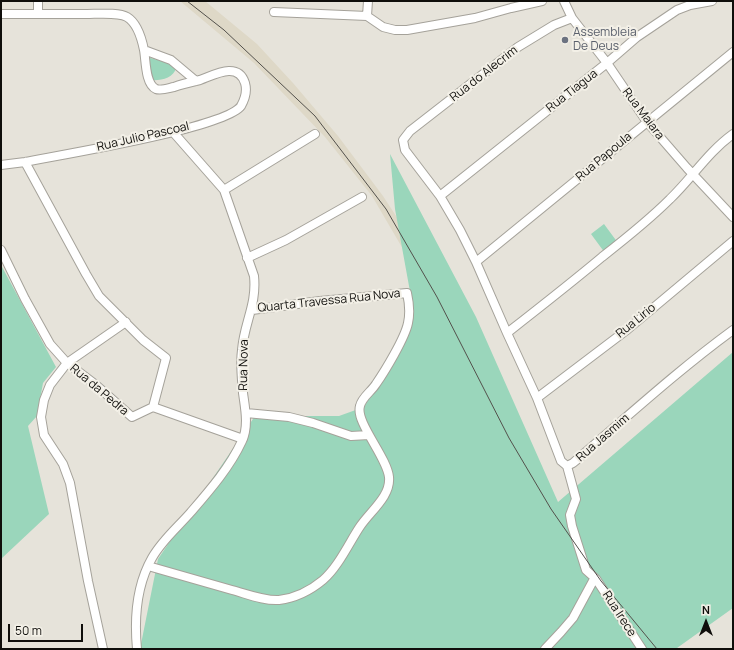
<!DOCTYPE html>
<style>
body{margin:0}
#map{position:relative;width:734px;height:650px;overflow:hidden;background:#e6e3da;font-family:Manrope,sans-serif}
canvas{display:block}
.frame{position:absolute;inset:0;border:2px solid #0f0e0b;pointer-events:none}
.north{position:absolute;left:686px;top:602px;width:40px;height:40px;-webkit-text-stroke:3px #f3f0e7;paint-order:stroke;rotate:0deg;font-size:11px;font-weight:700;line-height:16px;text-align:center;color:#0f0e0b}
.north::after{content:'';display:block;margin:auto;width:14px;height:18px;background:#0f0e0b;clip-path:polygon(50% 0,100% 100%,50% 72%,0 100%)}
.scale{position:absolute;left:8px;top:624px;width:75px;height:18px;box-sizing:border-box;border:2px solid #0f0e0b;border-top:0;padding-left:5px;font-size:12px;line-height:14px;white-space:nowrap;color:#0f0e0b;-webkit-text-stroke:3px #f3f0e7;paint-order:stroke}
</style>
<div id="map">
<canvas width="734" height="650"></canvas>
<div class="frame"></div>
<div class="north">N</div>
<div class="scale">50 m</div>
</div>
<script>
const ctx = document.querySelector('canvas').getContext('2d');
ctx.lineJoin = 'round';
function paint(path, color) { ctx.fillStyle = color; ctx.fill(path, 'evenodd'); }
function strokePath(path, color, width, dash) { ctx.strokeStyle = color; ctx.lineWidth = width; ctx.lineCap = dash ? 'butt' : 'round'; ctx.setLineDash(dash || []); ctx.stroke(path); }
function write(font, color, halo, rows, align = 'center') {
  ctx.font = font + ' Manrope,sans-serif'; ctx.lineWidth = 4; ctx.setLineDash([]); ctx.textBaseline = 'middle'; ctx.strokeStyle = halo; ctx.fillStyle = color; for (const [text, x, y, turn = 0] of rows) {
    ctx.save(); ctx.translate(x, y); ctx.rotate((+turn || 0) * Math.PI / 180); ctx.textAlign = isNaN(turn) ? turn : align; if (halo) ctx.strokeText(text, 0, 0); ctx.fillText(text, 0, 0); ctx.restore();
  }
}
const built = new Path2D(`
 M180 1H205L257 44 293 83 338 136 383 196 413 242 594 576 372 196 325 137 254 63Z`);
const green = new Path2D(`
 M147 57 172 64 176 68C174 78 160 81 151 80Z
 M390 154 476 317 558 502 733 352V608L677 648V649H140L158 559 255 416H339L364 407 404 340 413 308 395 209Z
 M604 224 618 243 605 253 591 234Z
 M1 265 56 367 43 383 37 416 28 426 49 514 1 559Z`);
const minor = new Path2D(`
 M38 1V14
 M564 1 572 18 607 63 647 122 687 168 733 217
 M274 12 367 16
 M1 14C30 14 59 14 87 14 97 14 119 12 127 17 137 23 142 40 144 50
 M367 16 383 27 395 30H407L475 18 511 8 542 1
 M367 16 368 1
 M25 162 86 274 99 296 143 340 166 358 153 407
 M1 165 25 162C60 155 225 128 241 106 245 99 247 90 245 83 238 61 214 75 200 80 191 82 182 84 174 87 169 88 161 91 156 89 145 84 146 60 144 50L171 60 196 81
 M224 190 315 134
 M440 196 607 63 637 37 677 10 690 5 712 1
 M1 250 25 299 50 344 67 363 96 385 132 417 153 407 243 439
 M247 258 286 240 362 197
 M476 262 733 52
 M507 333C539 308 571 283 602 257 625 239 649 220 670 199 692 178 708 152 733 134
 M537 398 628 329 733 241
 M246 413 289 417 313 423 351 436 369 435
 M567 466 561 461 537 398 507 333 476 262 460 230 440 196 405 150 403 140 410 131 518 47 554 25 572 18
 M567 466 573 463C626 418 677 371 733 330
 M567 466 576 499 570 515 572 526 586 570 596 579 642 649
 M148 566C176 574 204 582 232 590 247 594 264 601 279 600 296 598 311 590 323 580 338 567 348 545 359 528 369 512 391 497 389 477 387 457 355 422 360 406 362 397 371 392 376 384 385 371 405 338 408 323 410 314 409 302 407 293L320 301 252 310
 M103 649 88 581 70 483 63 464 44 435 41 417 44 400 50 385 67 363 126 322
 M137 649C134 617 136 586 152 558 162 540 178 527 191 512 210 490 230 467 242 441 249 426 245 408 243 393 242 379 240 364 242 350 244 323 257 305 254 276L224 190 173 132
 M545 649 561 632 573 618 593 581 596 579`);
const tram = new Path2D(`
 M187 1 224 30 315 116 386 209 437 297 509 438 551 509 601 581 657 649`);
const markers = [
 [565,40,4,"#6b7280"]
];
const worshipNames = [
 ["Assembleia",573,33],
 ["De Deus",573,47]
];
const streetNames = [
 ["Rua do Alecrim",484,74,-38],
 ["Rua Tiagua",572,91,-38],
 ["Rua Maiara",643,114,53],
 ["Rua Julio Pascoal",143,137,-13],
 ["Rua Papoula",604,157,-40],
 ["Quarta Travessa Rua Nova",329,301,-6],
 ["Rua Lirio",636,321,-39],
 ["Rua Nova",244,365,-89],
 ["Rua da Pedra",99,390,40],
 ["Rua Jasmim",603,438,-41],
 ["Rua Irece",619,614,57]
];
paint(built, '#ded8c7');
paint(green, '#9ad6bb');
strokePath(minor, '#a5a29a', 10);
strokePath(minor, '#fff', 8);
strokePath(tram, '#53514c', 1);
for (const [x, y, r, color] of markers) { const dot = new Path2D(); dot.arc(x, y, r, 0, 2 * Math.PI); ctx.fillStyle = color; ctx.fill(dot); strokePath(dot, '#f3f0e7', 1.5); }
write('12px', '#5b616d', '#f3f0e7', worshipNames, 'left');
write('12px', '#0f0e0b', '#f3f0e7', streetNames);
</script>
